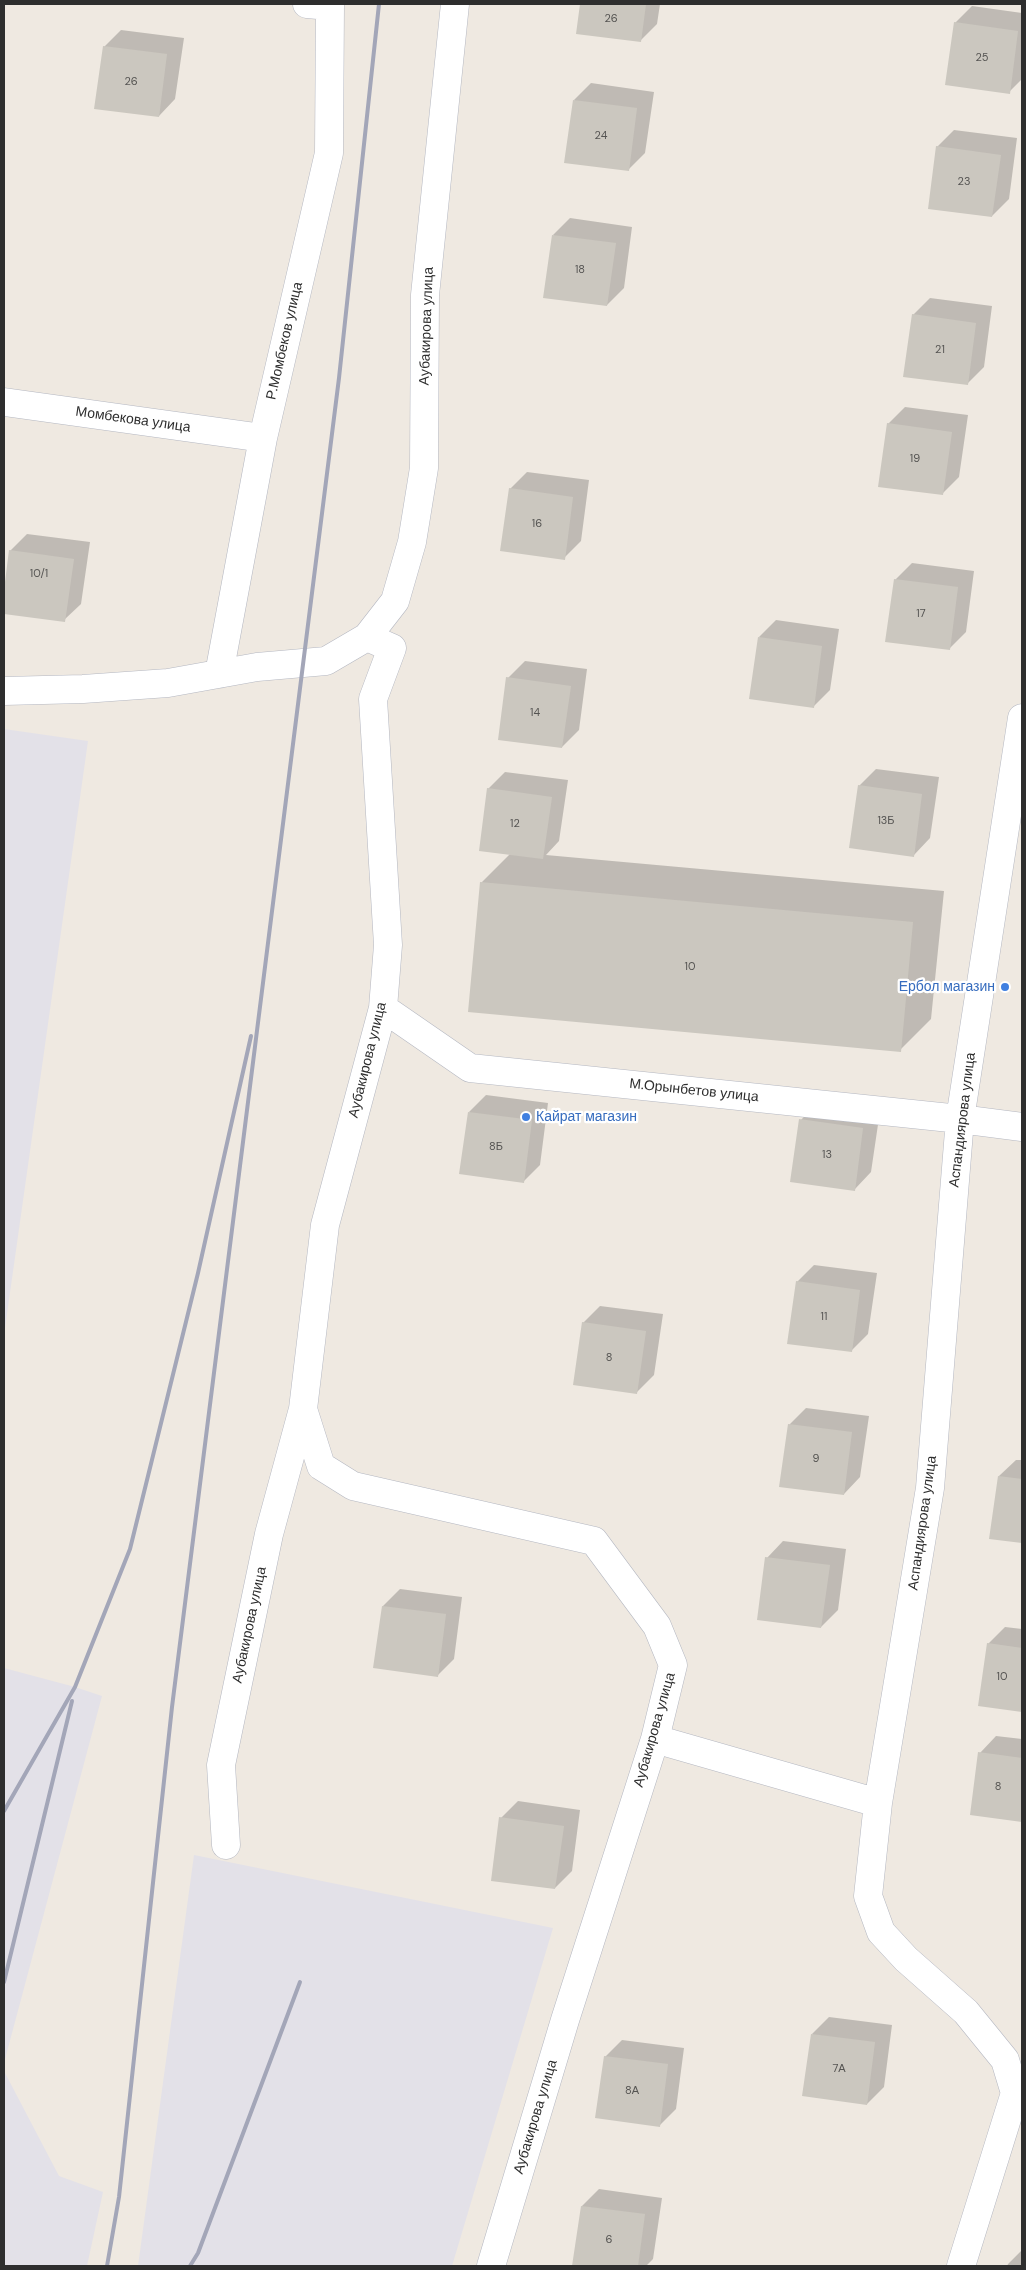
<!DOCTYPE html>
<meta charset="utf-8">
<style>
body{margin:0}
#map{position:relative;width:1026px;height:2270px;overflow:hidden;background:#efe9e1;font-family:"DM Sans",sans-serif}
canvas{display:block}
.frame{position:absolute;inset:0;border:5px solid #2e2e2e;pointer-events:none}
</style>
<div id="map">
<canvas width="1026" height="2270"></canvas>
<div class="frame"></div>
</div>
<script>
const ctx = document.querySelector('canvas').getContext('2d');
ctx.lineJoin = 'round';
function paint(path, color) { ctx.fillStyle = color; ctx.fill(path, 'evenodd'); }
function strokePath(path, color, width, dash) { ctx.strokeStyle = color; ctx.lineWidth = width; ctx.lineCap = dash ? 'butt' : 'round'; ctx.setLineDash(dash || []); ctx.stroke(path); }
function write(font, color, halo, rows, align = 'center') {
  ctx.font = font + ' "DM Sans",sans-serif'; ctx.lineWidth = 4.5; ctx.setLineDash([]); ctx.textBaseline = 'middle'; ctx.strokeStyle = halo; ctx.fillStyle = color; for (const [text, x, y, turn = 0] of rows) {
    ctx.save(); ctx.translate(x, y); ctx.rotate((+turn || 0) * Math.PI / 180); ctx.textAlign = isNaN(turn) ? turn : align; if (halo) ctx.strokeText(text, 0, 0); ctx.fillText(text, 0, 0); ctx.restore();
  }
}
const industrial = new Path2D(`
 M4 729 88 741 4 1335Z
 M4 1668 75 1687 102 1696 4 2063Z
 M194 1855 553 1928 452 2266H138Z
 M4 2071 59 2176 103 2192 87 2266H4Z`);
const shadow = new Path2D(`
 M582 4H660L657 24 640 41 578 33Z
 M972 6 1022 13V79L1009 92 955 23Z
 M121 30 184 38 175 99 159 116 104 47Z
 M591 83 654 92 645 153 628 170 574 100Z
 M954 130 1017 138 1009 199 992 216 937 147Z
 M570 218 632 227 624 288 607 305 553 235Z
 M930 298 992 306 984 367 967 384 913 315Z
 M905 407 968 415 959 477 942 494 888 424Z
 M527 472 589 480 581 541 564 558 510 489Z
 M27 534 90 542 81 604 64 620 4 613 10 551Z
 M912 563 974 571 966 632 949 649 895 580Z
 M776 620 839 629 830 690 813 707 759 637Z
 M525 661 587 669 579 730 562 747 508 678Z
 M876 769 939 777 930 838 914 855 859 786Z
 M505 772 568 780 559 841 546 855 944 891 931 1019 900 1050 481 883 510 854 488 789Z
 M486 1095 548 1103 540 1165 523 1182 469 1112Z
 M817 1103 880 1111 871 1172 855 1189 801 1120Z
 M814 1265 877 1273 868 1334 851 1351 797 1282Z
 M600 1306 663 1314 654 1375 637 1392 583 1323Z
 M806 1408 869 1416 860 1477 844 1494 789 1425Z
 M1016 1460H1022V1542L991 1538 999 1476Z
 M783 1541 846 1549 838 1610 821 1627 767 1558Z
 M400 1589 462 1597 454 1659 437 1676 374 1667 383 1606Z
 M1005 1627 1022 1629V1711L979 1705 988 1644Z
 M996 1736 1022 1739V1821L971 1814 980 1753Z
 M518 1801 580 1810 572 1871 555 1888 501 1818Z
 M829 2017 892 2025 884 2087 867 2104 812 2034Z
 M622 2040 684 2048 676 2109 659 2126 605 2057Z
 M599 2189 662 2198 653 2259 646 2266H574L582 2206Z
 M1022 2250V2266H1007L1008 2264Z`);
const building = new Path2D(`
 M580 4H646L641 42 576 34Z
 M954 22 1018 31 1010 94 945 85Z
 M103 46 167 54 159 117 94 109Z
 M573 100 637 108 629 171 564 163Z
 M936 146 1001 155 992 217 928 209Z
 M552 235 616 243 607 306 543 298Z
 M912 314 976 323 968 385 903 377Z
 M887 423 952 432 943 495 878 487Z
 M509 488 573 497 565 560 500 551Z
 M9 550 74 559 65 622 4 614V590Z
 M894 579 958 587 950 650 885 642Z
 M758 637 822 646 814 708 749 699Z
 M506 677 571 686 562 748 498 740Z
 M858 785 922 794 914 857 849 848Z
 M487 788 552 797 543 859 479 851Z
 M480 882 913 922 901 1052 468 1012Z
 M468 1112 532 1120 524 1183 459 1174Z
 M799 1119 863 1128 855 1191 790 1182Z
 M796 1281 860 1290 852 1352 787 1344Z
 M582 1322 646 1331 637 1394 573 1385Z
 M788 1424 852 1432 844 1495 779 1487Z
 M998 1476 1022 1479V1543L989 1539Z
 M765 1557 830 1565 821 1628 757 1620Z
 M382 1606 446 1614 438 1677 373 1668Z
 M987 1643 1022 1648V1712L978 1706Z
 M978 1752 1022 1758V1822L970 1815Z
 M499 1817 564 1826 555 1889 491 1881Z
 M811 2034 875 2042 867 2105 802 2096Z
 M604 2056 668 2064 660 2127 595 2118Z
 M581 2206 645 2214 638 2266H572Z`);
const street = new Path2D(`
 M307 4 330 6
 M4 402 263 438
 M367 637 392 648 373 699 388 945 383 1008 325 1225 303 1409 321 1466 353 1486 594 1541 657 1626 673 1665 655 1739 565 2020 491 2266
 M219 674 263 438 329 153 330 4
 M4 691 83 689 168 683 257 667 326 661 367 637 395 601 412 542 424 468 425 295 455 4
 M383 1008 470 1068 960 1119 1022 1127
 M655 1739 878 1803
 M226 1845 221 1765 269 1534 303 1409
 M961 2266 1015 2093 1005 2060 966 2012 906 1959 881 1932 868 1896 878 1803 930 1488 960 1119 1022 718`);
const rail = new Path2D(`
 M4 1811 75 1687 130 1549 198 1273 251 1036
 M4 1982 72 1701
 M107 2266 119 2197 172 1707 339 378 379 4
 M190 2266 198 2253 300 1982`);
const markers = [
 [1005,987,5,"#3f7fe0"],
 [526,1117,5,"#3f7fe0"]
];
const numberNames = [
 ["26",611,19],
 ["25",982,58],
 ["26",131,82],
 ["24",601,136],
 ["23",964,182],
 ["18",580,270],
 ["21",940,350],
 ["19",915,459],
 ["16",537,524],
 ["10/1",39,574],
 ["17",921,614],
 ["14",535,713],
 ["13Б",886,821],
 ["12",515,824],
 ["10",690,967],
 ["8Б",496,1147],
 ["13",827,1155],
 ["11",824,1317],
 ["8",609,1358],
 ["9",816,1459],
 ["10",1002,1677],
 ["8",998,1787],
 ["7А",839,2069],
 ["8А",632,2091],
 ["6",609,2240]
];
const streetNames = [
 ["Аубакирова улица",427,326,-88],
 ["Р.Момбеков улица",285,341,-77],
 ["Момбекова улица",133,420,8],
 ["Аубакирова улица",368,1060,-76],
 ["М.Орынбетов улица",694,1091,6],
 ["Аспандиярова улица",963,1120,-83],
 ["Аспандиярова улица",923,1523,-82],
 ["Аубакирова улица",250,1625,-78],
 ["Аубакирова улица",655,1730,-74],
 ["Аубакирова улица",536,2117,-73]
];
const shopNames = [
 ["Ербол магазин",995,987],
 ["Кайрат магазин",536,1117,"left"]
];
paint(industrial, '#e3e1e8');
paint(shadow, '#0003');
paint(building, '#cbc7bf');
strokePath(street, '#b4b7c1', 29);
strokePath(street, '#fff', 28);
strokePath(rail, '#a3a6b8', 4);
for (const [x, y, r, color] of markers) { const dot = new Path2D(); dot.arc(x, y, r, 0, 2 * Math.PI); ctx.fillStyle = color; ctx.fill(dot); strokePath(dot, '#fff', 2); }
write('11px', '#555452', null, numberNames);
write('14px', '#2e2e2e', '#fff', streetNames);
write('14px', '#366cbe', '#fff', shopNames, 'right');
</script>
